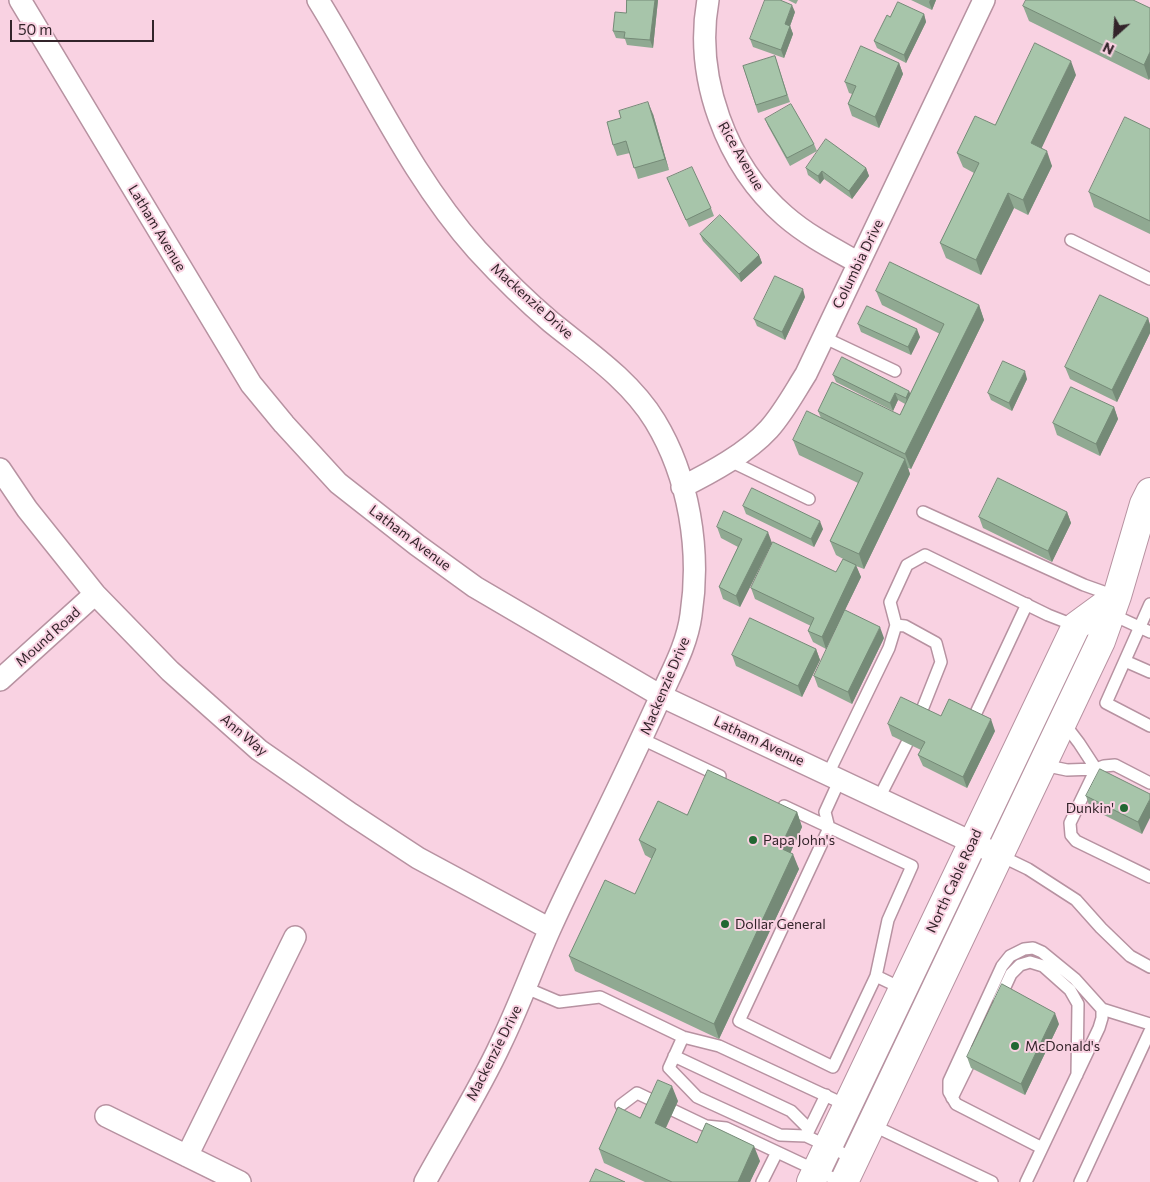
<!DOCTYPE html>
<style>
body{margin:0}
#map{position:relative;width:1150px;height:1182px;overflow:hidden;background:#f9d2e2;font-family:Commissioner,sans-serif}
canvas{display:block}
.north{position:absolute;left:1090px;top:10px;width:50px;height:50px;-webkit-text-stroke:4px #f9d2e2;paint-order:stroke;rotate:206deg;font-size:14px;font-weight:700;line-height:20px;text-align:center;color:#33242a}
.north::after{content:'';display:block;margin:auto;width:18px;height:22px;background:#33242a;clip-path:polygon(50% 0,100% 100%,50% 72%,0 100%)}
.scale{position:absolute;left:10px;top:20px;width:144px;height:22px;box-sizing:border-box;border:2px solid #33242a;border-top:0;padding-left:6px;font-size:15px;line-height:18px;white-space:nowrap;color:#33242a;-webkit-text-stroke:4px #f9d2e2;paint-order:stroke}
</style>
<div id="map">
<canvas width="1150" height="1182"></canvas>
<div class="north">N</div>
<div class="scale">50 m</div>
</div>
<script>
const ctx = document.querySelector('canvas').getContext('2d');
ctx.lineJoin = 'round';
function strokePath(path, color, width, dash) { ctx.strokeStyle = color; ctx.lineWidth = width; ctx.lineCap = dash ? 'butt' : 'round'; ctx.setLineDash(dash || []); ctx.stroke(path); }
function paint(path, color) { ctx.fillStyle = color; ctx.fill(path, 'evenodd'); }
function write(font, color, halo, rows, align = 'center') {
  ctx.font = font + ' Commissioner,sans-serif'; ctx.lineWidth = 4; ctx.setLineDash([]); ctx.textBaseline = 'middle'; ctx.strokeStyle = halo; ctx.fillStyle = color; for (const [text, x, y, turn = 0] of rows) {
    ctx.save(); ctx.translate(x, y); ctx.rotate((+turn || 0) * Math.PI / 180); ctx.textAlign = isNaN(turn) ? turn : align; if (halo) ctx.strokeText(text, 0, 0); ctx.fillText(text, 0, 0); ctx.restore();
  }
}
const lane = new Path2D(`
 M1071 240 1150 279
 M823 337 895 371
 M728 460 809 499
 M923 512 1084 585 1115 596
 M1150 604 1106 703 1150 726
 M1111 614 1150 632
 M896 625 905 626 936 643 941 662 920 715
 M1125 661 1150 672
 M975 715 1027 604
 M1063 722 1079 743 1096 769
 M642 739 720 776
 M1043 765 1067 770 1096 769 1104 766 1115 765 1150 783
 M1096 769 1070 823 1071 835 1076 841 1150 877
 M828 774 889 648 896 625 890 602 907 565 925 555 1048 615 1076 626
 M879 798 907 743
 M784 806 912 866 888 920 876 976 833 1067 739 1021 829 828 825 812 840 779
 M999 855 1028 869 1076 900 1101 928 1130 956 1150 967
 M876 976 903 989
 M526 988 559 1002 600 997 683 1037 719 1046 848 1106
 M999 1000 1011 974 1020 965 1030 962 1043 966 1070 990 1078 1004 1077 1075
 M683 1037 669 1068 697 1097 780 1135 806 1136
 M674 1056 791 1111 809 1129
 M826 1095 806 1136 855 1159
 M952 1098 975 1051
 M621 1105 637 1093 706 1126 726 1128 841 1182
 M872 1125 992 1182
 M1042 1148 956 1104 949 1092V1081L1002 966 1010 956 1024 949 1033 948 1042 952 1075 979 1102 1009 1150 1024
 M762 1182 777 1152
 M1026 1182 1099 1028 1102 1018V1009
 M1080 1182 1150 1031`);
const street = new Path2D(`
 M20 0 251 384 284 424 338 483 417 545 475 587 661 696 999 855
 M318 0C370 84 411 176 477 250 500 275 525 300 551 322 588 352 630 380 655 421 689 477 701 550 691 615 687 645 672 671 660 698 641 740 621 782 601 823 584 858 566 893 550 929 533 967 519 1006 501 1043 479 1091 450 1136 425 1182
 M708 0C694 77 726 165 785 216 808 236 834 249 859 263
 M0 469 27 509 95 594 170 671 259 750 351 814 418 858 550 929
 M682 487C712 472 747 453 769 429 784 412 794 393 806 374L984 0
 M0 680 95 594
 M106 1116 240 1182
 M187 1156 295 937`);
const secondary = new Path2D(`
 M811 1182 1076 626 1117 596
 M844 1182 1101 641 1117 596 1144 504 1150 492`);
const wall = new Path2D(`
 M658 0 653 48 627 45 625 39 616 38 613 31 626 13Z
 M788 0H798L796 4Z
 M911 0H936L932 10Z
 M1023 6 1150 8V78L1149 80 1029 21Z
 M795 12 790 26 793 34 784 58 753 47 750 39Z
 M924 14 926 22 906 63 877 48 874 41 890 17Z
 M775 56 790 102 758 113 743 66Z
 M899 63 903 74 879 128 852 116 848 104 852 94 849 93 845 82Z
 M1076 75 1041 148 1052 166 1028 215 1014 208 981 275 946 258 940 243 974 173 963 167 957 153Z
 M653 114 669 170 638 179 630 153 617 156 613 145Z
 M765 119 814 144 817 151 790 166 768 126Z
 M1150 129V234L1094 207 1089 192Z
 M806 168H866L869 176 852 199 824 179 820 184 808 175Z
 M667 178 711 208 714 216 689 227Z
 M700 234 759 255 762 263 741 282 703 241Z
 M876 291 979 305 984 320 911 469 908 468 910 474 864 569 856 566 861 577 826 649 813 642 808 631 811 626 755 599 751 588 836 572 854 565 836 555 830 541 858 483 799 455 793 440 821 418 818 411 900 415 905 404 898 400 893 411 836 382 833 375 909 391 910 394 940 334 882 305Z
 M805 297 785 340 757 326 754 319Z
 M1148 318 1150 325V333L1117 402 1070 379 1065 367Z
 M858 324 920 337 911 355 861 332Z
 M1027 379 1012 411 991 400 988 393Z
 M1114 407 1118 419 1100 456 1057 435 1053 423Z
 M743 506 823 529 814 547 746 514Z
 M1067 512 1071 523 1052 562 983 528 979 517Z
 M717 527 772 543 740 607 723 599 719 587 738 547 721 538Z
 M884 638 852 704 818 687 814 676Z
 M816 649 820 660 802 697 736 666 732 655Z
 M941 716 995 731 967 788 923 766 918 755 921 750 892 736 888 724Z
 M1150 794 1142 834 1090 808 1086 796Z
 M797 812 802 827 790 853 799 869 719 1039 575 971 569 956 635 894 652 859 645 855 639 840 687 815Z
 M1059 1024 1025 1095 971 1068 967 1057Z
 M678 1101 666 1128 697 1143 760 1161 750 1182H645L604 1163 599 1149 640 1118Z`);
const shadedWall = new Path2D(`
 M655 0H658L653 48 650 40Z
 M930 0H936L932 10 929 2Z
 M792 5 795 12 790 26 793 34 784 58 781 50 785 24Z
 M924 14 926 22 906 63 904 55Z
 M1150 52V78L1149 80 1144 65Z
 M1071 61 1076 75 1037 158 1031 143Z
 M899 63 903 74 879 128 875 117Z
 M648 102 653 114 669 170 665 159Z
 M1047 151 1052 166 1028 215 1023 200Z
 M866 168 869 176 852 199 849 191Z
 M822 171 824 179 820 184 818 176Z
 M1008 193 1014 208 981 275 976 260Z
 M759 255 762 263 741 282 739 274Z
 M803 289 805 297 785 340 782 332Z
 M979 305 984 320 911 469 905 454Z
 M1148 318 1150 325V333L1117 402 1112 390Z
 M917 329 920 337 911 355 908 347Z
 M1025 371 1027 379 1012 411 1009 403Z
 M909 391 912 398 908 405 906 398Z
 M895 393 898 400 893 411 890 403Z
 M1114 407 1118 419 1100 456 1096 444Z
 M905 459 910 474 864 569 859 554Z
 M1067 512 1071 523 1052 562 1048 551Z
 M820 521 823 529 814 547 811 539Z
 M768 532 772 543 740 607 736 596Z
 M856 565 861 577 826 649 822 637Z
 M880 627 884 638 852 704 848 692Z
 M816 649 820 660 802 697 798 686Z
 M991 719 995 731 967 788 963 777Z
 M1150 799V818L1142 834 1138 822Z
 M797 812 802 827 786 863 780 848Z
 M793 854 799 869 719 1039 714 1024Z
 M1055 1013 1059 1024 1025 1095 1021 1084Z
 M672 1086 678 1101 661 1138 655 1123Z
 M754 1146 760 1161 750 1182H738Z`);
const building = new Path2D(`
 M627 0H655L650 40 624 38 625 32 613 31 615 12 626 13Z
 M765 0H780L792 5 785 24 790 26 781 50 750 39Z
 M1026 0H1133L1150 8V52L1144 65 1023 6Z
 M898 2 924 14 904 55 874 41 887 15 890 17Z
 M1035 43 1071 61 1031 143 1047 151 1023 200 1008 193 976 260 940 243 979 163 957 153 975 116 995 125Z
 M861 46 899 63 875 117 848 104 856 86 845 82Z
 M775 56 787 95 756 105 743 66Z
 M648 102 665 159 634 168 626 141 613 145 607 122 621 118 619 111Z
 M791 104 814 144 787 158 765 119Z
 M1125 117 1150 129V221L1089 192Z
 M826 139 866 168 849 191 822 171 818 176 806 168Z
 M692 167 711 208 686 220 667 178Z
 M720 215 759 255 739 274 700 234Z
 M890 262 979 305 905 454 818 411 832 382 900 415 944 324 876 291Z
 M775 276 803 289 782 332 754 319Z
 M1100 295 1148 318 1112 390 1065 367Z
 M867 306 917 329 908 347 858 324Z
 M842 357 909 391 906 398 895 393 890 403 833 375Z
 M1003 361 1025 371 1009 403 988 393Z
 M1071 387 1114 407 1096 444 1053 423Z
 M807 411 905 459 859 554 830 541 863 473 793 440Z
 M998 478 1067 512 1048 551 979 517Z
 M752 488 820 521 811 539 743 506Z
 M724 511 768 532 736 596 719 587 742 539 717 527Z
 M773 542 836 572 843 559 856 565 822 637 808 631 814 618 751 588Z
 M845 610 880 627 848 692 814 676Z
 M750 618 816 649 798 686 732 655Z
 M901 697 941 716 949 699 991 719 963 777 918 755 925 742 888 724Z
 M1100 769 1150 794V799L1138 822 1086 796Z
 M708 770 797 812 780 848 793 854 714 1024 569 956 605 880 635 894 656 849 639 840 658 801 687 815Z
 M1002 984 1055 1013 1021 1084 967 1057Z
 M658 1080 672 1086 655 1123 697 1143 706 1123 754 1146 738 1182H672L599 1149 618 1107 640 1118Z
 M596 1169 625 1182H590Z`);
const markers = [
 [1124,808,5,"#226732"],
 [753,840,5,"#226732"],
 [725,924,5,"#226732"],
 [1015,1046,5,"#226732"]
];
const streetNames = [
 ["Rice Avenue",741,156,60],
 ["Latham Avenue",157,228,59],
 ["Columbia Drive",858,264,-64],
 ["Mackenzie Drive",532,301,42],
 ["Latham Avenue",410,538,37],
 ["Mound Road",48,637,-42],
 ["Mackenzie Drive",665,686,-67],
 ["Ann Way",244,735,40],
 ["Latham Avenue",759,741,25],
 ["North Cable Road",954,881,-65],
 ["Mackenzie Drive",494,1053,-63]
];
const poiNames = [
 ["Dunkin'",1114,808,"right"],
 ["Papa John's",763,840],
 ["Dollar General",735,924],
 ["McDonald's",1025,1046]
];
strokePath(lane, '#b792a1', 14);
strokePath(street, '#b792a1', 24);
strokePath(secondary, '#b792a1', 30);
strokePath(lane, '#fff', 11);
strokePath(street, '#fff', 21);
strokePath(secondary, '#fff', 28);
paint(wall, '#90a992');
paint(shadedWall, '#758a77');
paint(building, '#a7c5aa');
strokePath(building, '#758a77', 1);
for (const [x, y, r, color] of markers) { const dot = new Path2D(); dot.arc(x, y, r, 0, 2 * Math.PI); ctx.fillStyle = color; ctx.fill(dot); strokePath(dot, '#f9d2e2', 2); }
write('14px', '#33242a', '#f9d2e2', streetNames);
write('14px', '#33242a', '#f9d2e2', poiNames, 'left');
</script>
